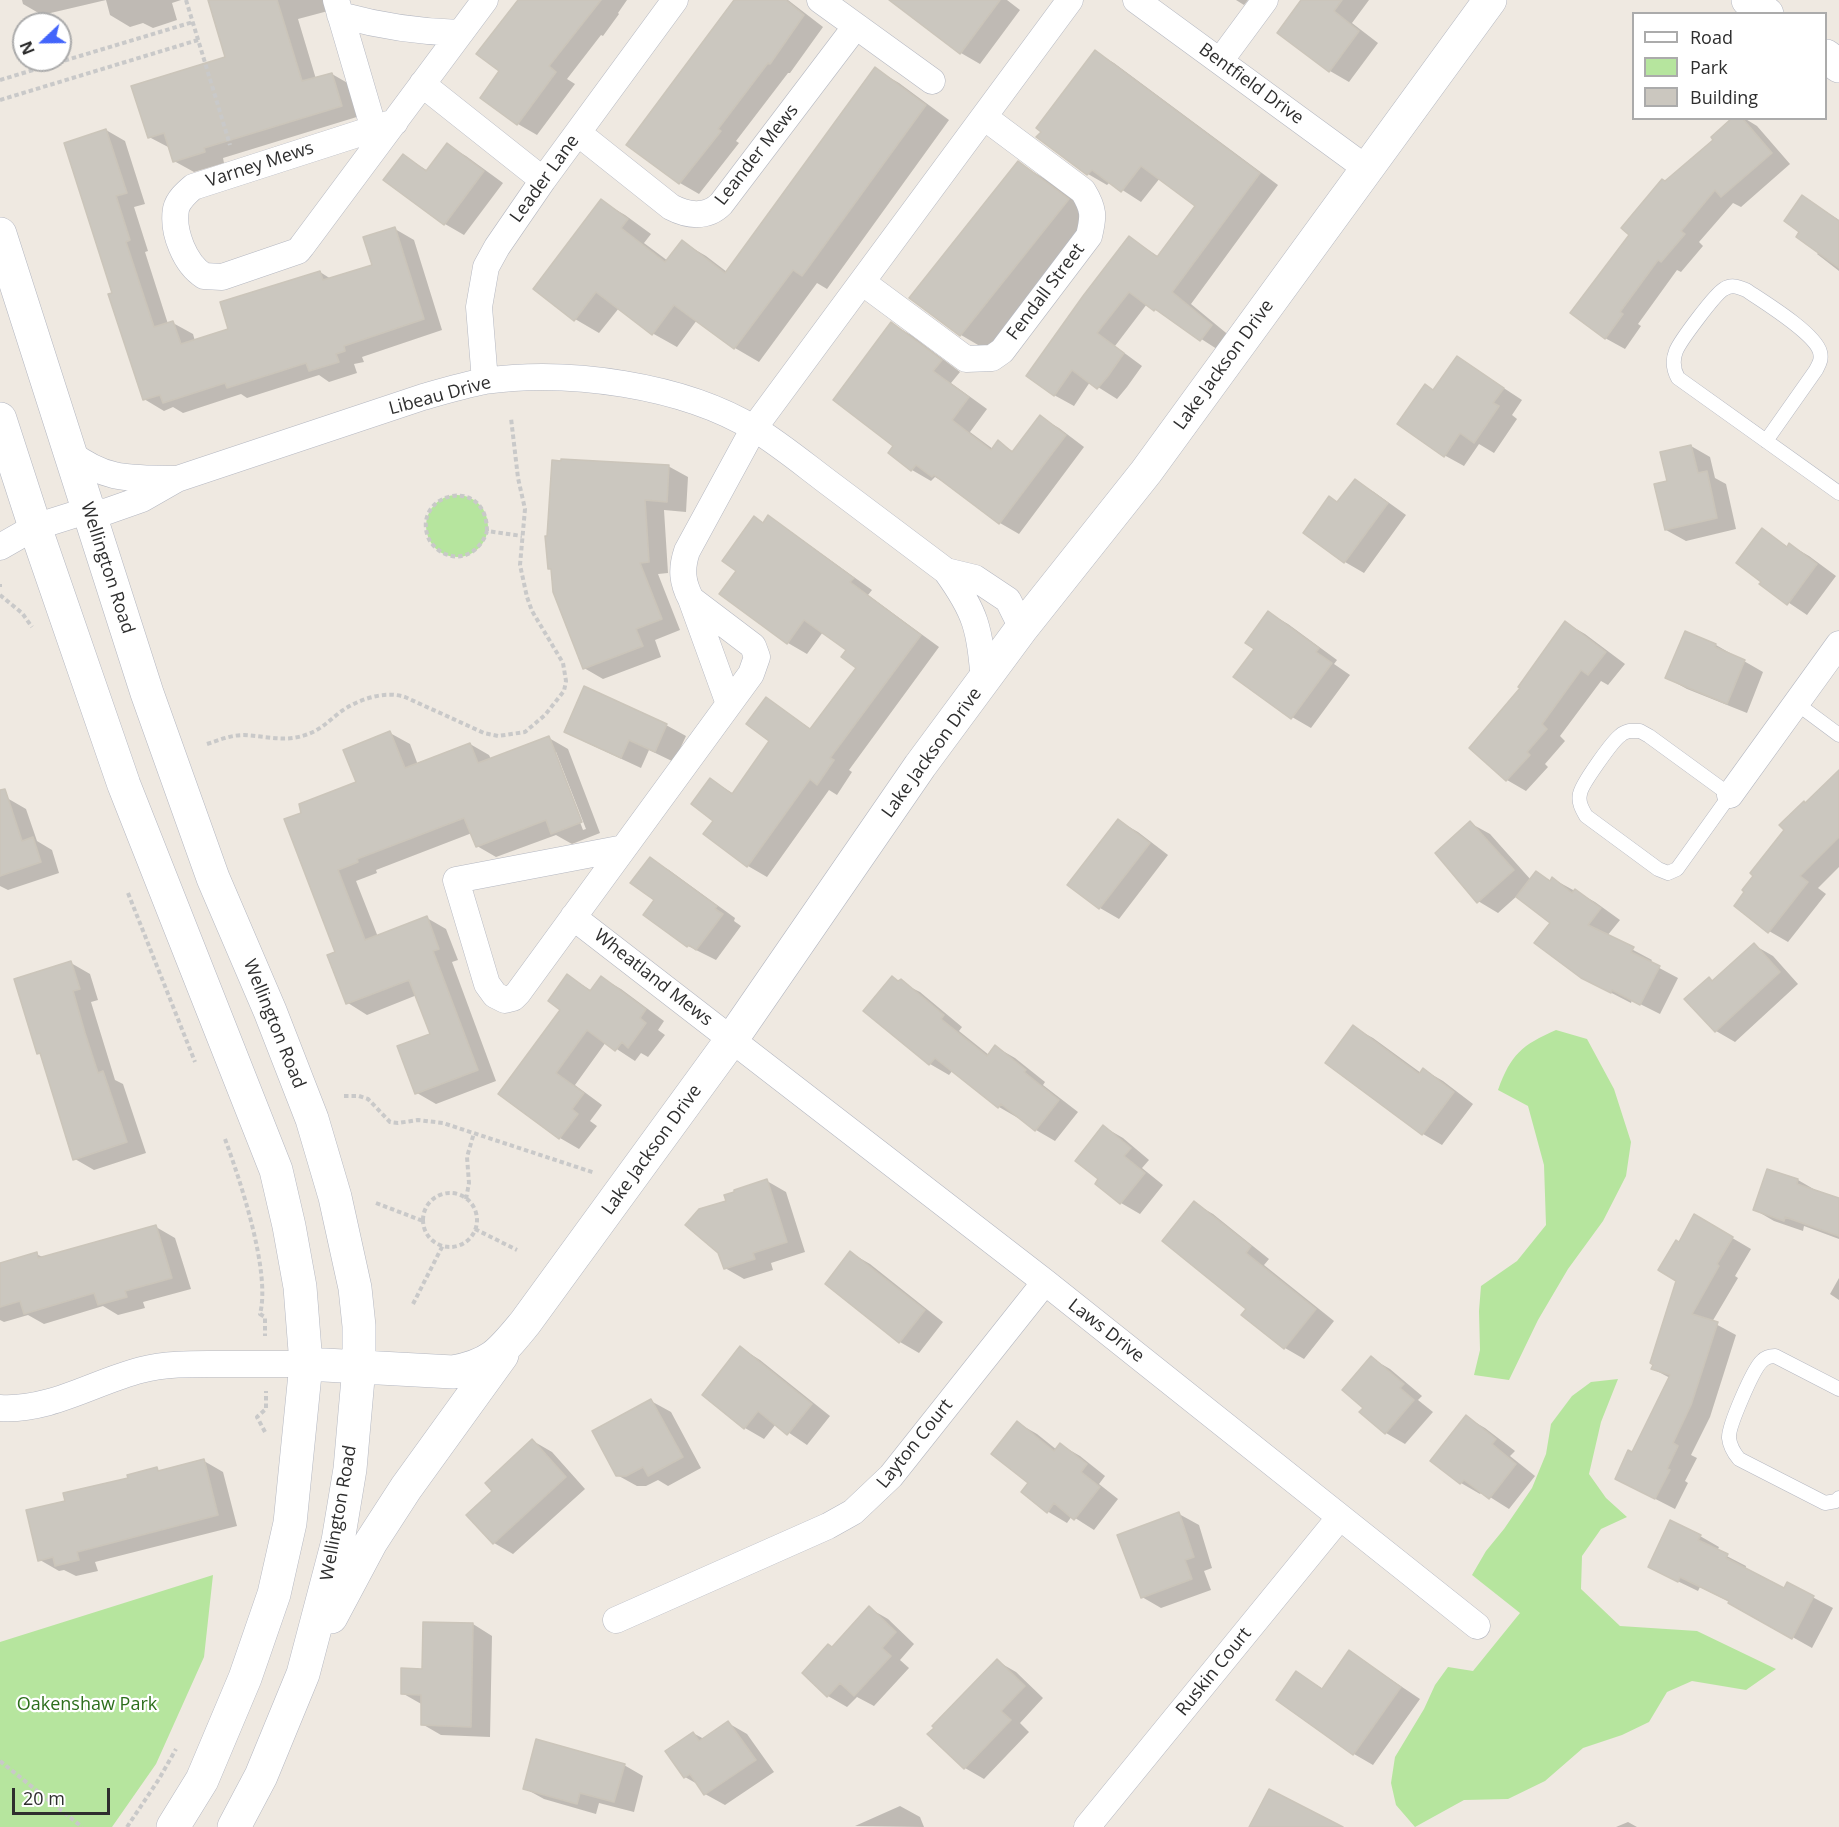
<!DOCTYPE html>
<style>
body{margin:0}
#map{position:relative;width:1839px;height:1827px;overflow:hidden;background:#efe9e1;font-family:"Open Sans",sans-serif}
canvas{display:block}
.legend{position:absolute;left:1632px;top:12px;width:195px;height:108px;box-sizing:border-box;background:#fff;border:2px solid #ababab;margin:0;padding:8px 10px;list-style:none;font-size:18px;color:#2e2e2e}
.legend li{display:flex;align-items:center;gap:12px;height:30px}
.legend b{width:30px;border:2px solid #ababab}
.north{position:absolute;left:12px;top:12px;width:60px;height:60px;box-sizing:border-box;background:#fff;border:2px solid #ababab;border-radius:50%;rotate:248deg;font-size:16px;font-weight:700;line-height:24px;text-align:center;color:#2e2e2e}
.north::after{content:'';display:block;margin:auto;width:21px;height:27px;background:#4264fb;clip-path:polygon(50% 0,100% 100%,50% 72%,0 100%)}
.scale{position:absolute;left:12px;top:1788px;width:98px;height:27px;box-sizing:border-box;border:3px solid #2e2e2e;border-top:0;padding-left:8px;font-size:18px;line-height:21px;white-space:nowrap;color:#2e2e2e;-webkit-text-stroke:4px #fff;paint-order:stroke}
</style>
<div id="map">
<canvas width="1839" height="1827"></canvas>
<ul class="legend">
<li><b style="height:8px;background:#fff"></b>Road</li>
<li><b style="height:16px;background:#b6e59e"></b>Park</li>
<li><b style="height:16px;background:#cbc7bf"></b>Building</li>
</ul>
<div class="north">N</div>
<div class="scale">20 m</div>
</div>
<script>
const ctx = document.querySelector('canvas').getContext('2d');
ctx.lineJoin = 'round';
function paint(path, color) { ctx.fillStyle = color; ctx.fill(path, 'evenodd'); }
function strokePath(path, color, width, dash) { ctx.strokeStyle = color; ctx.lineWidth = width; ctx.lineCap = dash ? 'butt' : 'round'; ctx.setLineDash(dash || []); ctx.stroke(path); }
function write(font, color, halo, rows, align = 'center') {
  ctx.font = font + ' "Open Sans",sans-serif'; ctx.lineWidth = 4.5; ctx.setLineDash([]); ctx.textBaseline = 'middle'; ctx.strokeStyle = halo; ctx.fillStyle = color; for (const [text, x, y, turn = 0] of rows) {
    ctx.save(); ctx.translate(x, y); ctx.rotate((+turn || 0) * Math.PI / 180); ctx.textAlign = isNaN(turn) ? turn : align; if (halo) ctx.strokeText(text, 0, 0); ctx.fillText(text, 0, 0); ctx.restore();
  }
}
const green = new Path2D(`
 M426 526a31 31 0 1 1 62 0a31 31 0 1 1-62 0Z
 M1556 1030 1587 1039 1614 1089 1631 1142 1626 1176 1603 1221 1568 1269 1538 1320 1509 1380 1474 1375 1480 1350 1479 1311 1481 1286 1517 1261 1546 1225 1544 1165 1528 1106 1498 1090C1511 1054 1522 1045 1556 1030Z
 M1618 1379 1601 1422 1589 1474 1606 1498 1627 1517 1601 1529 1582 1556 1581 1589 1620 1626 1697 1631 1776 1669 1746 1690 1692 1681 1667 1692 1649 1722 1622 1735 1583 1748 1545 1781 1508 1799 1464 1800 1415 1827 1396 1805 1391 1783 1395 1757 1424 1709 1435 1685 1448 1667 1473 1671 1520 1613 1472 1575 1486 1551 1504 1529 1532 1488 1546 1454 1551 1424 1572 1396 1591 1382Z
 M213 1575 204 1657 156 1764 112 1827H0V1642Z`);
const shadow = new Path2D(`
 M22 0H181L172 3 177 20 153 28 143 23 130 27 110 15 106 0 42 15 23 4Z
 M209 0H324L328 11 298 19 316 79 332 74 351 85 360 116 223 158 224 163 194 172 174 161 170 148 149 137 227 58Z
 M519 0H627L618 13 619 14 603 36 601 35 567 79 575 84 537 135 518 124 482 97 501 70Z
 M735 0H788L823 27 790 73H788L736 141 739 143 699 194 680 183Z
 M891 0H1007L1020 10 980 64 961 53Z
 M1236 0H1248L1244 5Z
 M1303 0H1369L1352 23 1378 43 1349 82 1330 71Z
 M1095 52 1114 63 1278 185 1191 304 1231 337 1220 351 1147 304 1115 346 1142 366 1127 387 1117 399 1090 382 1074 406 1054 395 1129 237 1159 257 1196 206 1160 178 1141 202 1110 182 1107 185 1088 174 1038 137Z
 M875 69 899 83 949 120 827 289 817 283 759 362 735 348 697 320 677 347 652 333 619 308 599 333 575 319 601 201 625 215 651 234 644 243 668 261 682 242 706 256 727 272Z
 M1734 118H1744L1757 126 1790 164 1741 207 1733 203 1699 242 1703 246 1681 272 1677 270 1638 324 1641 326 1625 349 1605 338 1631 235 1666 183 1715 140Z
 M106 130 125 141 145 204 134 207 148 251 145 252 168 324 173 323 193 334 195 341 230 330 320 272 331 279 374 265 395 229 414 240 442 330 362 357 364 362 354 364 357 373 329 382 319 375 247 398 241 394 183 413 173 407 164 411 144 399 114 294Z
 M447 145 466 156 503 183 464 235 445 224 386 180 404 156 428 171Z
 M1018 163 1047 180 1097 217 990 352 961 335 911 298Z
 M1803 197 1839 220V271L1817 254 1819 252 1801 232Z
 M892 324 911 335 960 372 951 383 987 409 970 432 993 449 998 442 1014 452 1040 417 1059 428 1084 447 1019 534 1000 523 954 488 935 477 931 481 912 470 895 446Z
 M1458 358 1522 400 1512 415 1517 419 1494 453 1479 444 1464 466 1444 455 1426 386 1435 391Z
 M1691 446 1710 457 1715 478 1726 484 1736 529 1686 541 1666 530Z
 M668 466 688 477 686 512 664 510 668 573 658 574 680 630 655 640 661 657 603 679 584 668 553 570 549 568V537Z
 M1355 481 1374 492 1406 515 1364 573 1345 562 1305 532 1338 503Z
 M768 517 787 529 872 590 868 595 939 647 849 770 852 772 837 795 829 790 767 877 748 866 705 834 715 820 711 780 734 794 771 741 767 699 812 730 858 668 848 650 823 632 807 654 788 643 738 570 754 518 764 523Z
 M1762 530 1788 547 1790 545 1809 556 1836 576 1807 615 1761 584Z
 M1269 613 1288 624 1337 660 1334 664 1350 675 1311 728 1292 717 1256 648Z
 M1566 623 1585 634 1625 664 1608 685 1601 681 1560 736 1565 741 1545 764 1548 767 1526 791 1507 780 1522 688Z
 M1686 633 1716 645 1763 672 1747 713 1687 689 1667 678Z
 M666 725 686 736 674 762 649 750 641 768 585 742 565 731Z
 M390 733 410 744 418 765 470 744 489 755 491 759 549 738 568 749 600 833 572 844 556 835 496 857 477 846 472 833 376 870 377 873 356 881 378 937 427 918 446 929 458 960 452 962 496 1081 436 1104 417 1093 432 1035 417 995 367 1015 348 1003 303 813 358 783ZM553 752H556L586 829 583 830Z
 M1839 789V867L1818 888 1826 894 1788 942 1769 931 1806 804Z
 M7 798 26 809 37 841 52 850 59 873 8 890 0 886V800Z
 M1119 821 1138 832 1168 855 1119 919 1100 908Z
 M1470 823 1490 834 1531 880 1537 873 1551 881 1553 879 1595 902 1620 920 1607 936 1652 960 1650 963 1678 978 1660 1014 1632 1000 1631 1003 1602 988 1552 922 1517 896 1498 913 1478 901Z
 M650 859 669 870 735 918 734 921 741 926 716 960 688 946 656 900Z
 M1754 945 1773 956 1798 984 1735 1042 1716 1031 1686 999 1709 979 1713 982Z
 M71 963 90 974 98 1000 91 1002 115 1080 123 1084 146 1153 94 1170 75 1159 42 1055 38 1053Z
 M568 976 592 991 602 978 621 989 664 1021 658 1030 665 1035 648 1057 641 1053 635 1061 606 1042 575 1085 602 1105 590 1121 597 1126 579 1149 560 1138 500 1093 562 1010Z
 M892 978 920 992 962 1027 959 1031 989 1055 996 1047 1015 1058 1045 1082 1043 1085 1078 1112 1055 1141 1036 1130 1019 1116 1018 1118 999 1107 953 1070 949 1075 930 1064 865 1011Z
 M1353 1027 1373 1038 1421 1073 1424 1070 1443 1081 1473 1104 1442 1145 1423 1134 1327 1062Z
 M1104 1127 1123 1138 1149 1160 1142 1168 1163 1185 1140 1214 1121 1203 1101 1179Z
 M1798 1180 1817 1191 1839 1200V1239L1804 1226 1803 1231 1774 1221 1755 1210Z
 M767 1181 786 1192 805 1252 771 1263 773 1270 744 1279 725 1268 720 1252 728 1202Z
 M1194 1203 1213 1214 1269 1259 1264 1265 1334 1321 1304 1359 1285 1348 1243 1315 1248 1308Z
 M1695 1216 1751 1249 1735 1276 1738 1278 1712 1322 1736 1335 1710 1417 1691 1455 1697 1458 1685 1481 1688 1483 1675 1509 1636 1489 1632 1454 1670 1378 1653 1369 1678 1280 1679 1244Z
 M156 1227 175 1238 191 1289 143 1302 145 1308 118 1315 103 1306 44 1324 28 1315 4 1322 0 1320V1264L36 1254 45 1258Z
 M851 1253 870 1264 943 1322 919 1353 900 1342Z
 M1839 1278V1300L1830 1294Z
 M741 1348 760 1360 830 1416 807 1445 776 1424 764 1439 745 1428Z
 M1371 1358 1390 1369 1422 1396 1418 1400 1433 1412 1405 1444 1386 1433 1365 1408Z
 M651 1401 671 1412 701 1468 668 1486 658 1480 646 1486H637L617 1475Z
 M1466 1417 1485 1428 1515 1451 1510 1456 1535 1476 1509 1509 1482 1492 1480 1494 1461 1483 1432 1461Z
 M1018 1423 1037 1434 1057 1450 1061 1445 1080 1456 1105 1476 1099 1484 1118 1499 1094 1530 1072 1516 1067 1523 1047 1511 1030 1483Z
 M533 1441 552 1452 585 1489 513 1554 494 1543V1492Z
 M204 1461 223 1472 237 1526 95 1562 98 1571 76 1576 64 1570 59 1571 40 1560 67 1502 157 1469 161 1472Z
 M1179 1514 1199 1525 1212 1568 1204 1571 1211 1590 1161 1608 1142 1597Z
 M1700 1536 1719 1547 1717 1551 1746 1566 1745 1570 1785 1590 1788 1584 1833 1608 1812 1648 1730 1602 1700 1587 1698 1591 1669 1577Z
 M869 1608 888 1619 914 1644 900 1660 909 1668 874 1706 857 1697 847 1707 828 1696 832 1648Z
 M473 1624 492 1636 490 1737 441 1735 422 1724 423 1705 402 1693Z
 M1350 1652 1420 1699 1373 1765 1354 1754 1297 1673 1323 1689Z
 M997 1661 1016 1672 1043 1698 1020 1723 1029 1732 984 1779 965 1768Z
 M728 1723 747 1734 774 1772 725 1805 705 1794 699 1785 685 1777 693 1733 704 1739Z
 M624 1765 643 1776 634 1812 599 1803 596 1814 544 1799 524 1788Z
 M900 1806 920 1817 924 1827 855 1826Z
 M1628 1822 1637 1827H1616Z`);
const building = new Path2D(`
 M208 0H277L302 81 332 73 342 106 204 148 205 152 173 162 164 133 148 138 131 86 225 57Z
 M518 0H601L549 66 556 72 517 125 480 98 499 71 476 54Z
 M734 0H786L804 15 770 64 768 63 718 129 721 131 679 184 626 145Z
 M889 0H1000L960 54Z
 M1301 0H1342L1334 11 1359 31 1329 72 1277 33Z
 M1095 50 1260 173 1172 292 1212 325 1200 341 1155 309 1154 311 1129 292 1097 333 1124 353 1108 376 1097 389 1072 370 1054 396 1026 376 1083 296 1129 236 1157 257 1195 206 1141 166 1121 192 1092 170 1087 175 1036 137 1041 132 1036 128Z
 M875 67 926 105 802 276 793 270 734 349 674 305 652 335 596 292 574 321 533 289 601 199 628 219 621 228 665 262 682 240 725 273Z
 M1732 118H1742L1772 153 1721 197 1715 190 1681 231 1685 234 1661 262 1658 260 1620 312 1623 314 1605 339 1570 313 1629 235 1621 228 1662 179 1665 181 1713 140 1711 137Z
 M106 129 127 193 116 196 130 240 126 242 154 327 173 321 181 344 228 329 220 302 320 271 323 280 372 265 363 237 395 227 424 319 344 346 345 351 336 354 339 362 309 371 306 363 227 388 225 383 163 403 160 395 143 400 108 294 112 293 64 143Z
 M447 143 484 171 444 225 383 180 403 154 426 171Z
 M1018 161 1069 199 960 336 909 298Z
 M1802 195 1839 221V268L1796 237 1799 232 1784 221Z
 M891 322 942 360 933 371 969 397 952 420 991 450 998 440 1012 452 1040 415 1066 435 999 524 934 475 932 477 916 465 911 471 888 453 893 446 833 400Z
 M1457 356 1504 388 1493 403 1499 406 1474 443 1460 433 1444 457 1397 424 1425 384 1433 390Z
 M1691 445 1698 473 1707 471 1717 518 1665 530 1654 484 1667 481 1660 452Z
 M561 459 669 465 667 502 645 500 649 562 640 563 662 619 636 629 643 646 583 669 553 592 551 569H548L545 536H547L552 460 561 461Z
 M1355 479 1388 503 1344 563 1303 533 1329 496 1337 502Z
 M768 515 854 578 850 582 921 635 830 758 834 760 817 785 810 779 747 867 703 834 713 821 691 804 710 778 732 794 769 741 746 724 766 697 810 729 856 668 841 657 846 650 804 620 787 644 719 594 736 571 722 561 754 516 763 523Z
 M1762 528 1787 547 1789 543 1817 564 1787 605 1759 584 1761 582 1736 563Z
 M1268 611 1319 648 1316 652 1332 663 1291 719 1233 677 1254 649 1245 643Z
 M1565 621 1606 652 1588 675 1581 670 1542 724 1547 729 1527 752 1530 755 1506 781 1469 748 1520 688 1518 687Z
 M1685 631 1716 644 1715 647 1745 660 1727 704 1665 678Z
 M584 686 667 724 655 752 629 740 621 758 564 732Z
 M390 731 405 768 470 743 478 763 549 736 582 822 551 834 546 820 476 847 464 818 357 859 358 862 338 870 365 940 427 916 439 949 433 951 478 1070 415 1094 397 1046 430 1034 409 980 346 1004 327 955 335 952 284 819 301 813 299 804 356 782 343 750Z
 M1839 770V837L1800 876 1808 882 1768 933 1734 906 1744 892 1742 890 1753 876 1750 873 1784 830 1779 825 1804 801 1805 803Z
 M5 789 22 841 33 837 41 862 0 876V790Z
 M1118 819 1150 843 1099 909 1067 885Z
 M1470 821 1514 870 1477 903 1435 853Z
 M650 857 717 906 715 909 723 914 696 950 689 945 687 947 643 915 654 900 630 883Z
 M1536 871 1550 881 1552 877 1572 893 1575 889 1601 908 1588 925 1634 947 1631 952 1660 966 1640 1005 1612 990 1611 993 1581 978 1534 943 1550 923 1516 897Z
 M1754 943 1780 972 1715 1032 1684 999 1709 977 1712 981Z
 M71 961 80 989 73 991 85 1033 98 1073 103 1071 127 1142 73 1160 40 1053 37 1054 14 979Z
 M567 974 590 991 601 976 646 1009 640 1018 646 1023 628 1048 622 1042 615 1051 587 1030 556 1073 584 1093 572 1109 578 1114 559 1139 498 1094 560 1010 548 1001Z
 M892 976 898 981 901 979 944 1015 941 1019 987 1056 995 1045 1026 1070 1024 1072 1059 1100 1035 1131 1001 1104 998 1108 935 1058 929 1065 863 1011Z
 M1353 1025 1419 1074 1423 1068 1454 1092 1422 1135 1325 1063Z
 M1103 1125 1131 1148 1124 1156 1145 1173 1120 1204 1095 1184 1098 1179 1075 1161Z
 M1767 1169 1798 1179 1797 1184 1839 1198V1236L1785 1217 1784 1221 1753 1210Z
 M767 1179 787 1242 753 1253 755 1259 724 1269 718 1253 685 1225 699 1209 726 1201 724 1195 734 1192V1190Z
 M1194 1201 1251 1246 1246 1253 1316 1309 1284 1349 1241 1315 1246 1309 1162 1241Z
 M1694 1214 1733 1237 1717 1264 1719 1266 1692 1314 1718 1322 1691 1405 1673 1443 1678 1446 1667 1469 1670 1470 1655 1499 1615 1479 1628 1450 1632 1452 1670 1375 1651 1369 1653 1365 1650 1363 1676 1281 1658 1270 1676 1240 1679 1242Z
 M156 1225 172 1278 125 1291 127 1297 98 1305 94 1293 24 1314 20 1301 0 1307V1263L37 1252 38 1258Z
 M850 1251 925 1310 899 1343 825 1284Z
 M740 1346 812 1404 787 1435 758 1411 744 1429 702 1395Z
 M1371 1356 1404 1384 1400 1388 1414 1400 1385 1434 1359 1412 1363 1408 1342 1390Z
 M651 1399 683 1457 648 1476 643 1467 626 1476H616L592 1431Z
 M1466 1415 1496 1439 1492 1444 1516 1464 1489 1499 1464 1480 1460 1484 1430 1461Z
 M1017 1421 1054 1451 1060 1443 1087 1464 1081 1472 1100 1487 1074 1520 1054 1503 1047 1513 1021 1492 1028 1483 991 1454Z
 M532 1439 566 1477 493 1544 466 1515 492 1491 485 1483Z
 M204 1459 218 1515 77 1552 79 1560 55 1566 53 1557 38 1561 26 1510 65 1501 63 1493 128 1478 127 1475 157 1467 158 1471Z
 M1179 1512 1194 1557 1185 1560 1192 1579 1141 1598 1117 1535Z
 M1670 1520 1701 1535 1698 1540 1728 1554 1726 1558 1784 1588 1787 1582 1814 1596 1792 1639 1728 1603 1729 1601 1680 1577 1678 1582 1648 1567Z
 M869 1606 896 1632 882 1648 891 1656 854 1696 840 1683 827 1697 802 1673 828 1644 832 1647Z
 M423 1622 473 1623 471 1727 421 1725V1695L401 1694V1668L422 1669Z
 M1349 1650 1401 1687 1353 1755 1276 1700 1296 1671 1322 1689Z
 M997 1659 1025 1686 1001 1711 1011 1720 964 1769 927 1734 934 1728 932 1726Z
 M728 1721 756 1760 704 1795 690 1774 684 1778 665 1751 693 1732 699 1741Z
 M536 1739 625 1764 614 1802 580 1793 577 1804 523 1789Z
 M1269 1789 1343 1827H1249Z`);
const path = new Path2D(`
 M186 0 230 145
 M0 80 193 22
 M0 100 198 40
 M487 531C487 474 412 493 428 537 431 545 439 552 448 555 466 561 482 548 487 531L522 536
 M0 584V587
 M0 595 22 613 32 627
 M207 744C219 740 231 735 244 735 266 736 286 743 308 734 320 730 329 721 339 713 356 700 384 690 405 697L484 733 498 736 525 732 545 715 564 691 566 681 563 663 532 611 527 597 520 565 525 509 518 478 511 418
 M128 893 195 1062
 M344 1096H359L368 1099 390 1122 398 1123 418 1120 443 1123 595 1173
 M225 1139C240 1180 271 1272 260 1314L265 1317V1336
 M423 1220a27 27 0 1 1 54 0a27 27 0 1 1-54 0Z
 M466 1199 469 1183 467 1157 474 1133
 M376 1203 423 1221
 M475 1229 517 1250
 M413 1304 443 1245
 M265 1432 257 1417 266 1409V1391
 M0 1761 82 1827
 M127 1827 159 1779 176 1749`);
const lane = new Path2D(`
 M1766 441 1816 370C1819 364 1822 360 1820 352 1815 333 1764 302 1746 290 1738 287 1732 284 1724 289 1715 294 1680 341 1676 351 1672 361 1673 369 1678 378L1839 493
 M1796 703 1839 735
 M1629 731H1640L1649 736 1730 795 1677 869 1668 873 1658 869 1586 816C1582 809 1578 802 1580 794 1581 785 1613 740 1621 735 1622 733 1627 732 1629 731Z
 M1839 1389 1775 1356C1770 1356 1766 1357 1762 1361 1753 1369 1728 1427 1729 1438 1730 1447 1734 1453 1739 1459L1825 1503 1836 1501 1839 1498`);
const street = new Path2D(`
 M336 0 378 143
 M820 0 932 81
 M1136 0 1367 169
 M340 15C380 26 419 32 460 33
 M1220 61 1265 0
 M422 84 543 180
 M395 122 193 187C186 193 178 200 176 209 172 232 185 264 204 276L222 277 298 251 302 246C363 164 424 82 485 0
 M578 133 671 207C688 216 707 218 721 204L856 26
 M862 282 966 359 992 358 1002 351 1089 236C1094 216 1094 209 1083 191L984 117
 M485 381 479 307 486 267 497 247 543 180 675 0
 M70 453C108 482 132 478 177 479
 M0 547 35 527 89 510 105 512 142 499 177 479 423 397C444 391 464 385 485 381 568 369 683 385 755 429 781 445 805 465 829 483 868 512 907 542 946 571 977 614 979 628 984 680
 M946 571 975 578 1008 600 1022 628
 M691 599 729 704
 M1730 795 1839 644
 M624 848 456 880 487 984 495 995 505 1000 513 998 518 993 751 674 757 657 753 646 691 599C682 582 681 569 687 551L754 428 1070 0
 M573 917 1045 1282 1477 1626
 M0 1408C51 1411 94 1382 141 1370 168 1363 196 1364 223 1364 251 1364 279 1364 306 1364
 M616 1620 828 1526 853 1512 891 1476 1045 1282
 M1087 1827 1340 1517`);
const secondary = new Path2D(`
 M1748 0 1767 14
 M1826 56 1839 66
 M0 234 147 693 213 878 270 1011 312 1119 335 1197 355 1288 359 1326V1367L350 1469 338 1541 303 1674 261 1776 234 1827
 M0 419 35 527 124 785 276 1170 289 1226 300 1287 306 1364 290 1523 274 1594 245 1678 202 1780 173 1827
 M306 1364 453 1372C492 1365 501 1352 525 1323L732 1039 920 766 1022 628 1146 472 1490 0
 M331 1617 371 1542 406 1488 502 1355`);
const streetNames = [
 ["Bentfield Drive",1251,84,36],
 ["Leander Mews",757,155,-52],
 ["Varney Mews",260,165,-18],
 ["Leader Lane",545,179,-54],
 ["Fendall Street",1046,292,-53],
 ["Lake Jackson Drive",1224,365,-54],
 ["Libeau Drive",440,396,-15],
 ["Wellington Road",107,568,72],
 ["Lake Jackson Drive",932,753,-54],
 ["Wheatland Mews",653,978,38],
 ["Wellington Road",274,1024,68],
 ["Lake Jackson Drive",652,1150,-54],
 ["Laws Drive",1106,1331,38],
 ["Layton Court",915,1444,-51],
 ["Wellington Road",339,1513,-80],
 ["Ruskin Court",1214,1672,-51]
];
const parkNames = [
 ["Oakenshaw Park",87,1705]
];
paint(green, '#b6e59e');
paint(shadow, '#0003');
paint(building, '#cbc7bf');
strokePath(building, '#cbc5ba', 1.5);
strokePath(lane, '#b4b7c1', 15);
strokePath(street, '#b4b7c1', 27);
strokePath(secondary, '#b4b7c1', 34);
strokePath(path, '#c9c9c9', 4, [4.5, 3]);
strokePath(lane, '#fff', 14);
strokePath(street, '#fff', 26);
strokePath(secondary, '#fff', 33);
write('18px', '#2e2e2e', '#fff', streetNames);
write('18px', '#2c6e1b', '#fff', parkNames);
</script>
